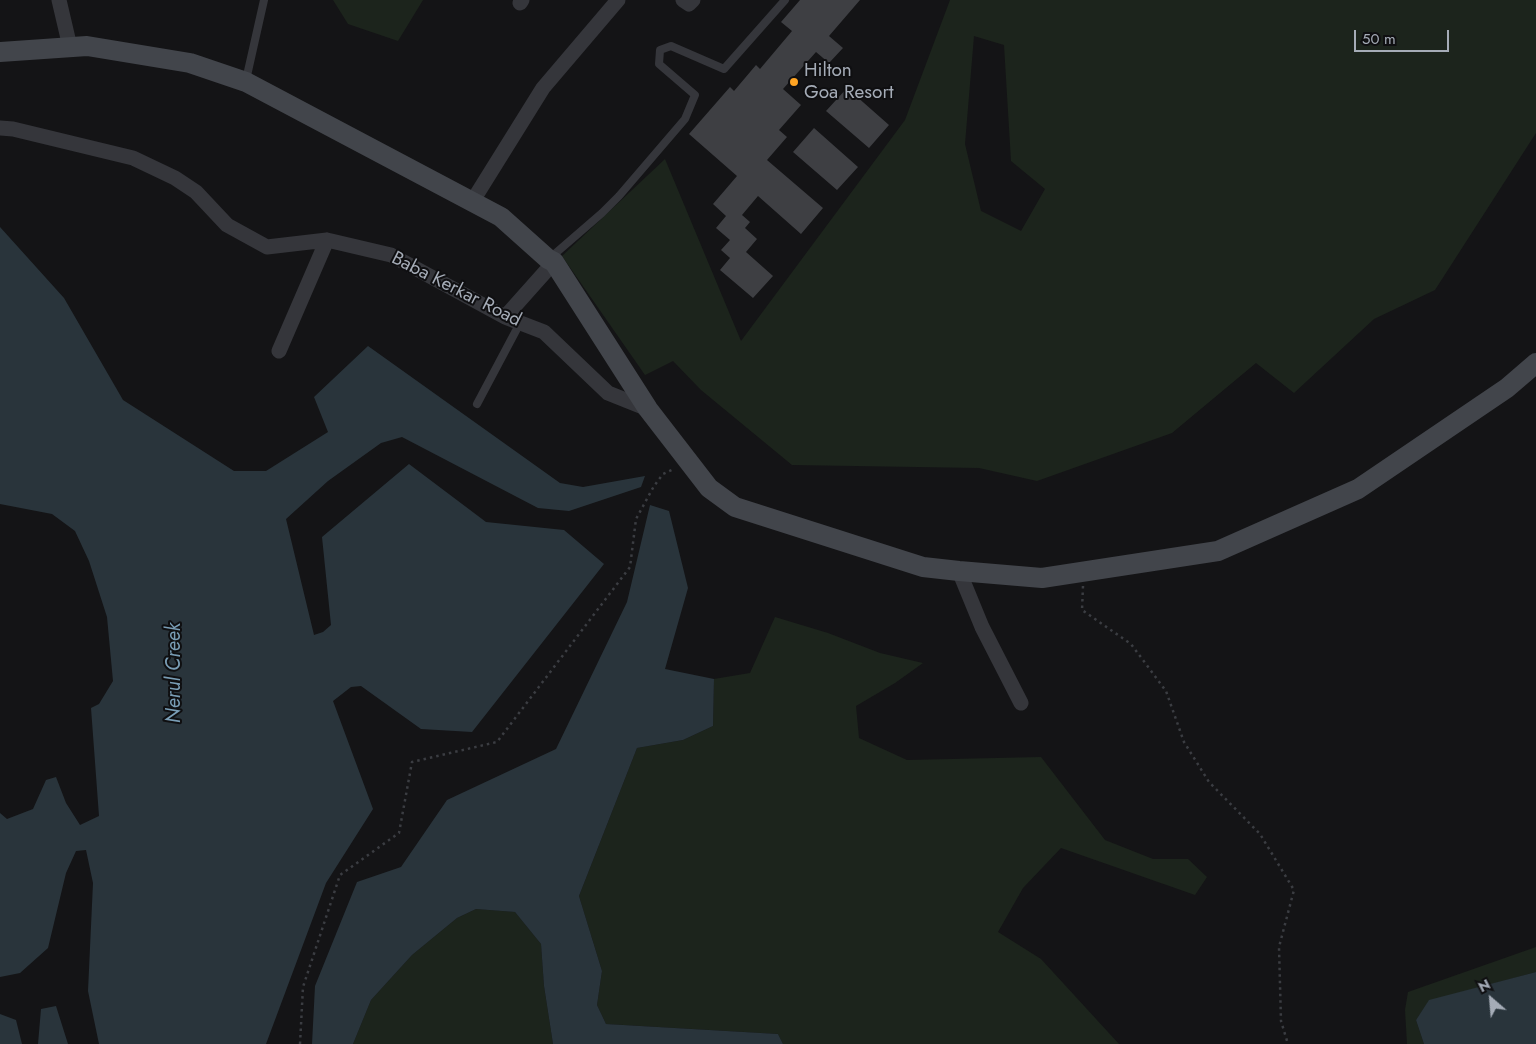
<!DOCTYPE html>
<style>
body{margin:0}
#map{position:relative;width:1536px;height:1044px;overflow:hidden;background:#141416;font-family:Jost,sans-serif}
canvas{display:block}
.north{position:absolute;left:1466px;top:974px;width:50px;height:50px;-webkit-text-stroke:4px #0f0f11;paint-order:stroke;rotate:333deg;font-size:14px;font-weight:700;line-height:20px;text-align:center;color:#a5acb7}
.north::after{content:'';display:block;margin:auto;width:18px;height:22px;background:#a5acb7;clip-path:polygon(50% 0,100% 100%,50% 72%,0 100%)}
.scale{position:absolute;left:1354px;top:30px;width:95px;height:22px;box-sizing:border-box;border:2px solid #a5acb7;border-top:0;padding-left:6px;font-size:15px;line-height:18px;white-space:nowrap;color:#a5acb7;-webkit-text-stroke:4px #0f0f11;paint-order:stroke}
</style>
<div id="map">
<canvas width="1536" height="1044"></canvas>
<div class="north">N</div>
<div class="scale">50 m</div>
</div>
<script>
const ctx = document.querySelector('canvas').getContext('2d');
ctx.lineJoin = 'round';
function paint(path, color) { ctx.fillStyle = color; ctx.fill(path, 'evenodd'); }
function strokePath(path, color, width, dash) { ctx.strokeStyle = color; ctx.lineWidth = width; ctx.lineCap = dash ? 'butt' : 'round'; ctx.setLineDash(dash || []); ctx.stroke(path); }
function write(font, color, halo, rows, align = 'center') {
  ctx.font = font + ' Jost,sans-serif'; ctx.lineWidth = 4; ctx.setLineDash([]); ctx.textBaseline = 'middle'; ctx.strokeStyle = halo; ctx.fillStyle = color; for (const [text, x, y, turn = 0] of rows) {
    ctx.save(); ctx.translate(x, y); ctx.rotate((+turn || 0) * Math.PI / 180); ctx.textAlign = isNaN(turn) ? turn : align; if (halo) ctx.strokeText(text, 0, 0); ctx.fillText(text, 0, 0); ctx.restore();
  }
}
const green = new Path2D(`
 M333 0H423L398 41 348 24Z
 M950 0H1536V133L1435 290 1374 319 1294 393 1256 363 1172 433 1037 481 979 468 792 465 701 390 673 361 645 375 562 256 665 159 741 341 905 120ZM974 36 1004 45 1011 161 1045 189 1021 231 981 211 965 144Z
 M775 617 828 633 880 653 923 663 895 683 856 706 859 738 907 760 1041 757 1105 840 1153 859H1188L1207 877 1195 895 1061 848 1023 888 998 932 1041 959 1119 1044H783L778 1034 606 1024 597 1005 602 971 579 896 637 748 683 740 713 726 714 679 750 673Z
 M476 909 515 912 541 944 544 986 553 1044H353L371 1000 412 955 457 918Z
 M1536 947V972L1429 1001 1416 1020 1424 1044H1407L1405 1010 1408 992Z`);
const water = new Path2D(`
 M0 227 64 298 123 400 234 471H266L328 432 314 397 368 346 560 483 583 487 645 476 641 487 569 511 538 508 402 437 381 443 328 481 286 519 314 635 323 632 331 625 322 537 409 464 486 522 564 530 604 564 472 732 421 729 361 686 351 687 333 701 373 809 326 883 266 1044H99L88 991 93 883 86 850 76 851 66 873 48 948 20 973 0 977V813L7 819 33 809 46 780 56 777 66 803 80 825 99 816 91 708 99 704 113 681 107 617 89 561 75 531 52 514 0 504Z
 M650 505 669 511 688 588 665 669 714 679 713 726 683 740 637 748 579 896 602 971 597 1005 606 1024 778 1034 783 1044H553L544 986 541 944 515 912 476 909 457 918 412 955 371 1000 353 1044H312L315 986 357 882 401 867 447 800 556 749 627 602Z
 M1536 972V1044H1424L1416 1020 1429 1000Z
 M56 1006 68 1044H38L41 1009Z
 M0 1014 16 1020 22 1044H0Z`);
const building = new Path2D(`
 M800 0H860L829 36 843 48 829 63 816 52 783 89 801 105 779 130 787 137 767 160 823 208 801 234 758 196 742 215 750 222 745 228 757 239 746 252 773 276 753 298 720 270 730 258 721 250 730 240 716 228 726 216 713 204 737 176 689 134 730 87 734 91 756 65 760 69 792 31 781 22Z
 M847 88 889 125 869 148 826 111Z
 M814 128 858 167 837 190 793 152Z`);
const path = new Path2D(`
 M1083 586 1082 610 1131 644 1166 691 1184 742 1209 782 1260 834 1294 890 1279 947 1281 1021 1288 1044
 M300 1044 303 987 340 875 399 833 412 762 497 742 630 567 636 519 654 486 663 474 674 469`);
const lane = new Path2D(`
 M246 80 264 0
 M550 258 602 213 619 196 685 119 695 95 659 64 660 50 671 46 724 69 785 0
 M477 404 520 323`);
const street = new Path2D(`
 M59 0 70 47
 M683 0 689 4 693 0
 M520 3 522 0
 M0 128 13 129 133 158 175 178 196 192 227 225 267 247 327 240 391 255 505 317 544 332 608 393 648 409
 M472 202 543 88 618 0
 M505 317 554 262
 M279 351 327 240
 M959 571 982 627 1021 703`);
const secondary = new Path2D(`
 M0 52 87 46 190 63 246 82 501 217 548 259 554 262 648 409 709 488 735 507 923 567 959 571 1042 578 1218 551 1358 489 1507 388 1536 363`);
const markers = [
 [794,82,5,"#ffa423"]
];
const poiNames = [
 ["Hilton",804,71],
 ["Goa Resort",804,93]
];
const streetNames = [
 ["Baba Kerkar Road",456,290,27]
];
const waterNames = [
 ["Nerul Creek",175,673,-90]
];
paint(green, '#1c241c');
paint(water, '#29343b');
paint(building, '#3e3f43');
strokePath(path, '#3b3d42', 2.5, [2.5, 4]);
strokePath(lane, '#35363b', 8);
strokePath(street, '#35363b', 15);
strokePath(secondary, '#42454b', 20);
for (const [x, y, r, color] of markers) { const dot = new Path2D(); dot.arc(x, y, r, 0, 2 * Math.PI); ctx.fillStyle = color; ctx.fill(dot); strokePath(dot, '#0f0f11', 2); }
write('19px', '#a5acb7', '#0f0f11', poiNames, 'left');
write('19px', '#a5acb7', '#0f0f11', streetNames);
write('italic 20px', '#799db5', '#0f0f11', waterNames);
</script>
